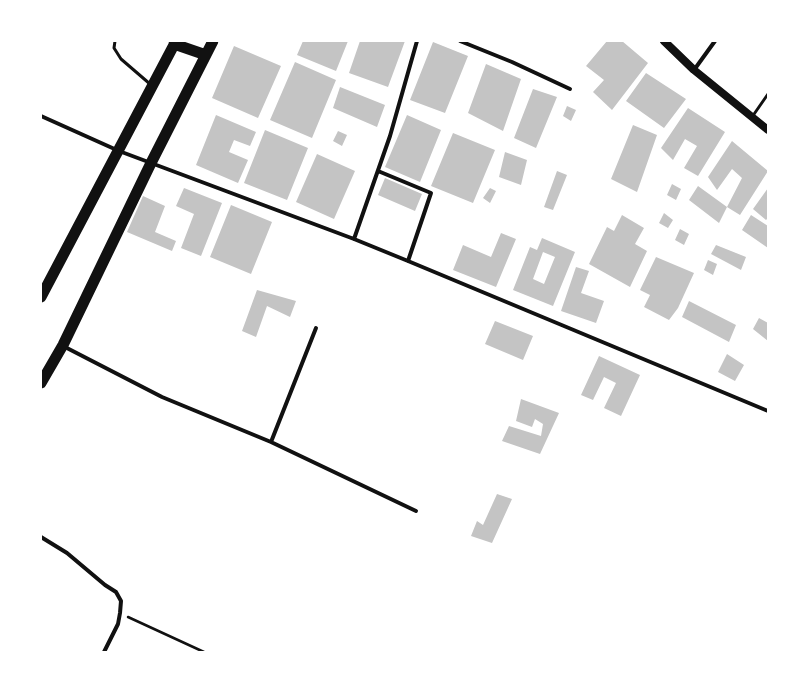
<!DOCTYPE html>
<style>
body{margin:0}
#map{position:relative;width:809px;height:693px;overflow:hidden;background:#fff;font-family:Roboto,sans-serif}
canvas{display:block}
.frame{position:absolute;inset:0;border:42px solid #fff;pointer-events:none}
</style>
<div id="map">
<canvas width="809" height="693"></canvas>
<div class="frame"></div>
</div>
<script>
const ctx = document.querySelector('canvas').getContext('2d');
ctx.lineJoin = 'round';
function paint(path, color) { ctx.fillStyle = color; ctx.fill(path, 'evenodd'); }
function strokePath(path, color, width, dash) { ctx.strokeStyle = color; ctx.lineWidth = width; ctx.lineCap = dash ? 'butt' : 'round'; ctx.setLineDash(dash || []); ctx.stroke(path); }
const building = new Path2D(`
 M303 41H348L336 71 297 55Z
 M360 41H405L388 87 349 73Z
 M607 41H622L648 63 612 110 593 92 604 80 586 66Z
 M433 42 468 56 445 113 410 100Z
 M234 46 281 66 258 118 212 98Z
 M295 62 336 80 312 138 270 120Z
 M486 64 521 79 503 131 468 113Z
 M646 73 686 99 664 128 626 101Z
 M340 87 385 105 377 127 333 108Z
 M533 89 557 97 536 148 514 138Z
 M567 106 576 110 571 121 563 116Z
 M688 108 725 132 698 176 684 168 697 146 685 139 673 160 661 148Z
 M216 115 256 132 250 146 234 140 229 152 248 160 238 183 196 165Z
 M407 115 441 130 420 182 385 167Z
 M633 125 657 135 637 192 611 179Z
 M265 130 308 148 287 200 244 183Z
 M338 131 347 135 342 146 333 141Z
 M453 133 495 150 473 203 431 186Z
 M732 141 768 171 740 215 727 207 719 223 689 200 698 186 727 207 742 178 732 169 717 190 708 177Z
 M505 152 527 160 521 185 499 177Z
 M317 154 355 171 334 219 296 202Z
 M557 171 567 175 553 210 544 207Z
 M385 178 422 194 415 211 378 195Z
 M672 184 681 189 676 200 667 195Z
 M184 188 222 203 201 256 181 248 194 214 176 206Z
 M490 188 496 191 490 203 483 198Z
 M768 188V218L766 220 753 209Z
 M143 196 165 206 155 232 176 241 172 251 127 232Z
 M231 205 272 222 251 274 210 257Z
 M664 213 673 220 668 228 659 223Z
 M622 215 644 228 635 244 647 251 630 287 589 264 607 227 614 231Z
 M751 215 768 226V248L742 230Z
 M680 229 689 234 684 245 675 240Z
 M501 233 516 239 496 287 453 270 463 245 491 257Z
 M542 238 575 252 553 306 513 290 530 247 537 250ZM543 252 555 257 544 284 533 279Z
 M716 245 746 257 741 270 711 254Z
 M656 257 694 273 678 308 669 320 644 307 650 295 640 290Z
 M708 260 717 264 713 275 704 270Z
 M576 267 589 271 581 293 604 301 596 323 561 311Z
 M257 290 296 301 290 317 267 306 256 337 242 331Z
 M689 301 736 325 729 342 682 317Z
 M759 318 768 323V341L753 329Z
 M495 321 533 336 523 360 485 344Z
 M727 354 744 365 735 381 718 372Z
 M599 356 640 375 621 416 604 408 616 383 604 377 593 400 581 395Z
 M521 399 559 413 540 454 502 441 509 426 541 436 543 424 535 419 532 427 516 421Z
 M497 494 512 499 492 543 471 536 477 521 483 525Z`);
const path = new Path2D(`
 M128 617 204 652`);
const service = new Path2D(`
 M115 41 114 48 121 59 150 84
 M752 117 768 94`);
const minor = new Path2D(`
 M460 41 512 62 570 89
 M694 70 715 41
 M41 116 119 151 354 239 408 261 768 411
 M378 171 431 193 408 261
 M354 239 390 136 417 41
 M63 346 162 397 271 442 416 511
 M271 442 316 328
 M41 537 67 553 105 585 116 592 121 601 120 613 118 624 104 652`);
const secondary = new Path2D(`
 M664 41 694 70 768 130`);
const trunk = new Path2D(`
 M174 44 206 55
 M41 297 176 41
 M41 383 63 345 151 163 213 41`);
paint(building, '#c4c4c4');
strokePath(path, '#111', 2.5);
strokePath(service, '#111', 3);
strokePath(minor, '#111', 4);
strokePath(secondary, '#111', 8);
strokePath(trunk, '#111', 11);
</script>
